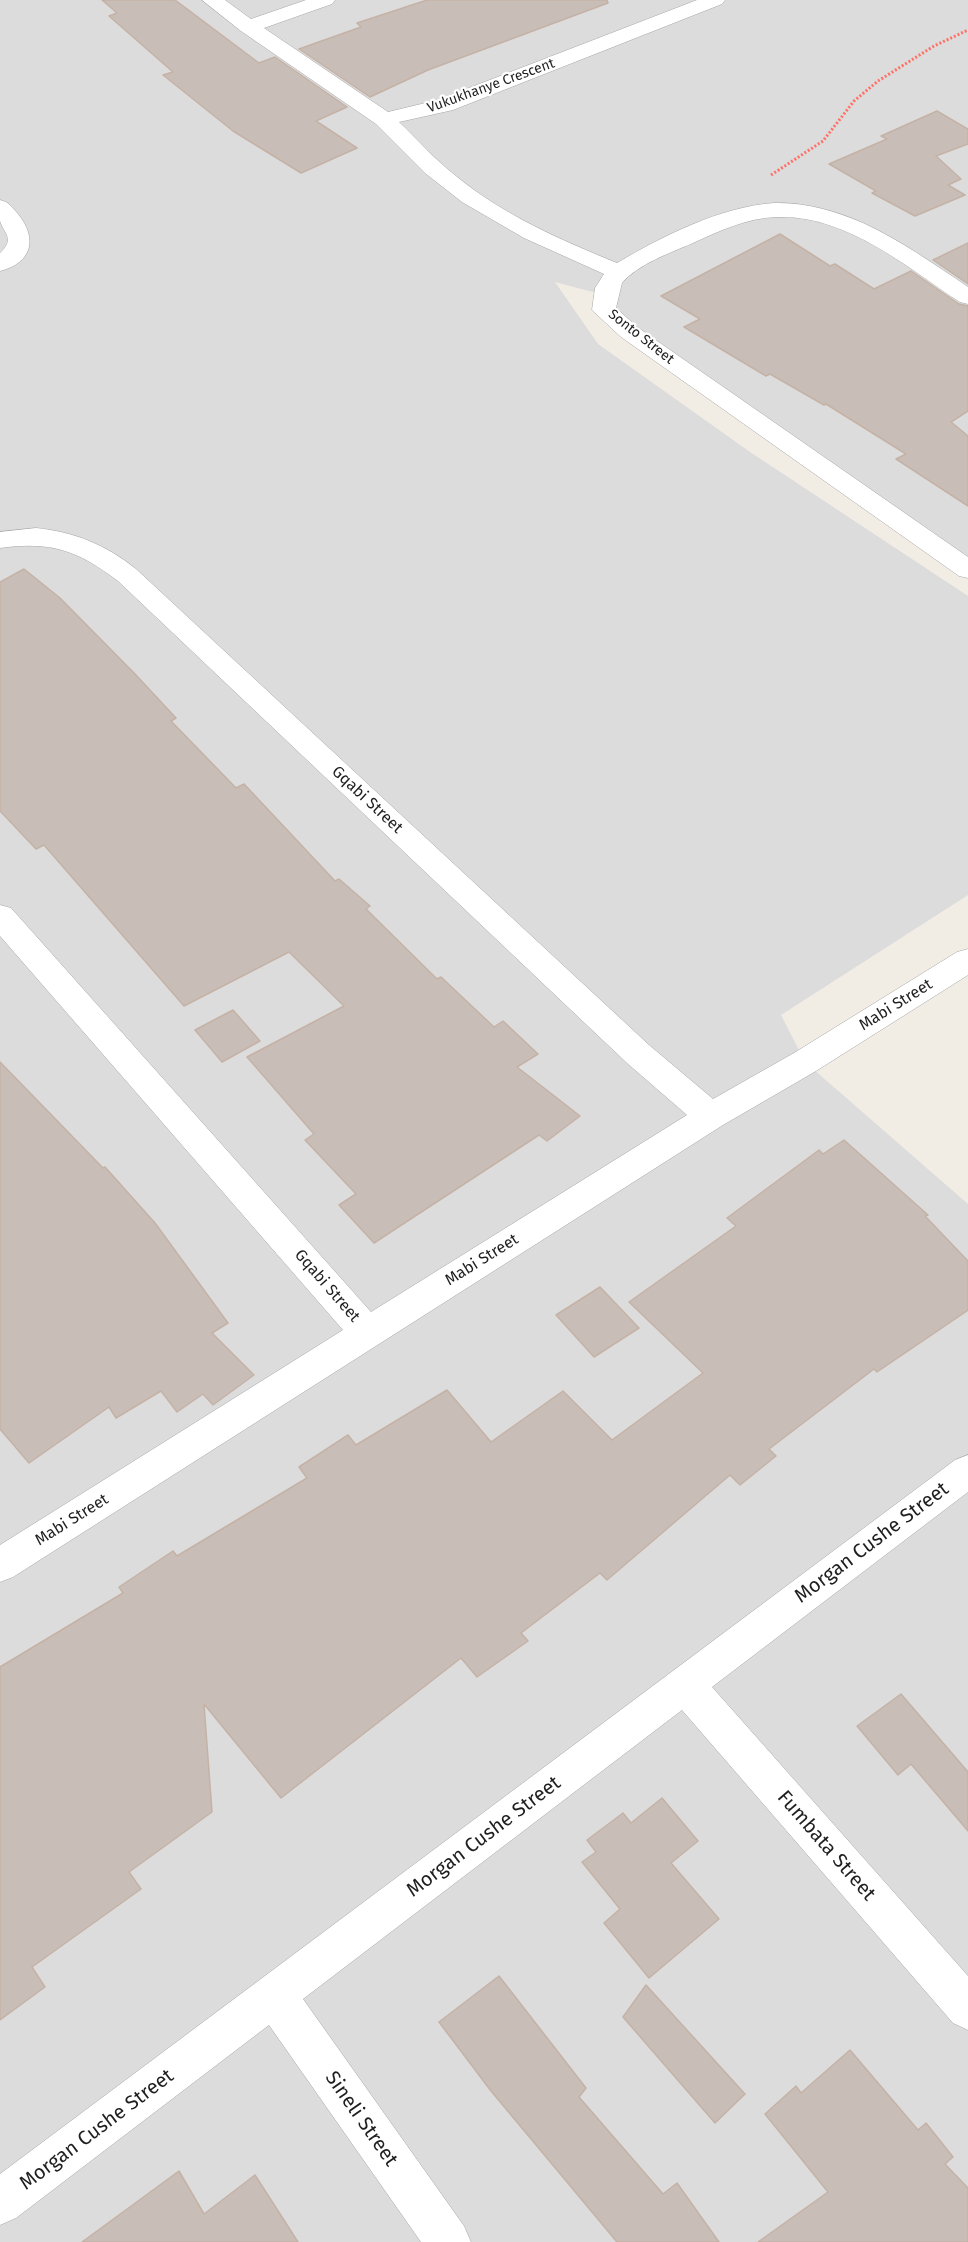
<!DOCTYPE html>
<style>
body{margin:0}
canvas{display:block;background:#f1ece4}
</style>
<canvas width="968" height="2242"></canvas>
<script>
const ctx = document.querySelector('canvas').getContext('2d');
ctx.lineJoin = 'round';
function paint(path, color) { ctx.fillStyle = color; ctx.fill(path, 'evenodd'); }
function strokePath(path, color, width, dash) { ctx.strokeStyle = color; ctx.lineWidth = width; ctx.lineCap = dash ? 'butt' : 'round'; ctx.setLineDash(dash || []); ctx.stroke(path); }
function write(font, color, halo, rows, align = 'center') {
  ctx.font = font + ' "Fira Sans",sans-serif'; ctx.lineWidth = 4.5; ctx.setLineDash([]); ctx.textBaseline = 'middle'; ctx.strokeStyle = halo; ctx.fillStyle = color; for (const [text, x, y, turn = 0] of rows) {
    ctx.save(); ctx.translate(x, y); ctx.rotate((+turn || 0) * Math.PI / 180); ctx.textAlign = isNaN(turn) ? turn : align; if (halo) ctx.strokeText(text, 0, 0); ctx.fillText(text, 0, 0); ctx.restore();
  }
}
const residential = new Path2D(`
 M0 0H968V570L649 346 604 295 555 282 598 344 750 452 968 596V895L781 1015 805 1062 968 1204V2242H0Z`);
const building = new Path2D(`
 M102 0H175L259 63 275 57 347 107 316 121 357 148 301 173 233 131 163 75 173 72 109 16 117 13Z
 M427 0H607L608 3 428 70 370 97 299 49 361 27 357 23Z
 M937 111 968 129V144L936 156 961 179 948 185 965 195 915 216 872 193 876 191 829 164 887 139 881 136Z
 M780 234 830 266 835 264 874 289 911 271 959 304 968 306V411L951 422 968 436V506L896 459 906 454 826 404 824 405 770 374 766 376 684 327 700 319 661 296Z
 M968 243V284L933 260Z
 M24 569 60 598 135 674 176 718 171 721 236 788 244 784 335 881 339 879 370 906 366 909 437 979 441 977 494 1027 503 1021 538 1054 517 1067 580 1116 547 1141 539 1135 374 1243 339 1205 356 1194 305 1140 314 1134 247 1057 344 1006 289 952 184 1006 44 845 36 849 0 811V582Z
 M233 1010 260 1041 222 1062 195 1030Z
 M0 1062 103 1168 105 1167 155 1223 228 1323 212 1333 254 1375 213 1405 203 1394 177 1412 161 1391 116 1418 109 1407 29 1463 0 1429Z
 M844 1140 928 1215 925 1216 968 1261V1310L877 1372 874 1369 769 1449 776 1456 740 1485 730 1475 607 1580 600 1573 521 1633 528 1641 477 1677 461 1658 281 1798 204 1704 212 1812 129 1872 141 1889 32 1967 45 1987 0 2020V1667L123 1593 119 1587 173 1551 177 1556 307 1478 299 1467 348 1435 356 1445 447 1390 491 1442 563 1391 612 1440 703 1373 629 1302 736 1226 727 1218 819 1150 823 1154Z
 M600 1287 639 1328 594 1357 556 1315Z
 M901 1694 968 1772V1831L911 1764 898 1775 857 1726Z
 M662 1798 698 1841 671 1863 719 1919 649 1978 604 1923 620 1909 582 1862 596 1852 587 1840 623 1813 631 1823Z
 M499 1976 586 2088 579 2097 663 2194 677 2183 719 2242H617L491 2091 439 2022Z
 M646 1985 745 2094 715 2123 623 2017Z
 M850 2050 918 2130 926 2123 953 2157 945 2164 968 2188V2242H758L828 2192 765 2114 796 2086 801 2093Z
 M179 2171 204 2214 255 2175 298 2242H82Z`);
const path = new Path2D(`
 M771 175 823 141 854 101 878 81 934 46 968 30`);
const minor = new Path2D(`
 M202 0H225L251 19 306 0H335L332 4 264 28 388 112 438 100 697 0H725L722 4 453 110 399 122C418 140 435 160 456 176 503 215 561 240 617 263 663 236 720 207 774 203 804 202 836 211 863 223 900 240 934 264 968 287V304L960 302C905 266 845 214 776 217 747 218 719 231 693 243 670 253 638 264 622 283L616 308 637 327 968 557V578L959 576 621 337 592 310 595 288 604 274 524 238 462 202 425 173 376 124 241 31Z
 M0 200C9 202 12 207 18 214 38 239 32 263 0 271V253C15 239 5 235 0 221 0 216 0 206 0 200Z
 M36 528C75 532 106 545 136 569L649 1045 713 1099 794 1053 957 952 968 949V975L816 1071 723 1125 13 1577 0 1582V1545L343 1330 0 936V905L11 908 371 1312 687 1115 627 1063 118 581C77 550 51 541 0 548V532Z
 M968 1455V1492L712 1687 968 1976V2030L953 2023 682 1710 303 1999 464 2226 471 2242H421L269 2025 16 2218 0 2225V2174L955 1460Z`);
const farStreetnames = [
 ["Vukukhanye Crescent",491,86,-20],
 ["Sonto Street",641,337,38]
];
const streetNames = [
 ["Gqabi Street",367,800,43],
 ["Mabi Street",896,1005,-32],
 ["Mabi Street",482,1260,-32],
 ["Gqabi Street",327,1286,49],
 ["Mabi Street",72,1520,-32]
];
const nearStreetnames = [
 ["Morgan Cushe Street",872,1543,-37],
 ["Morgan Cushe Street",484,1837,-37],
 ["Fumbata Street",826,1846,49],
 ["Sineli Street",361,2119,55],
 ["Morgan Cushe Street",97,2130,-37]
];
paint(residential, '#dddcdc');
paint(building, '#c9beb7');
strokePath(building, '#c4b2a6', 1.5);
strokePath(minor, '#a6a6a6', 1);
strokePath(path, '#ff7167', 3, [2, 2]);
paint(minor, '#fff');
write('14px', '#1f1f1f', '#fff', farStreetnames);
write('16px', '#1f1f1f', '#fff', streetNames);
write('20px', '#1f1f1f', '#fff', nearStreetnames);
</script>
